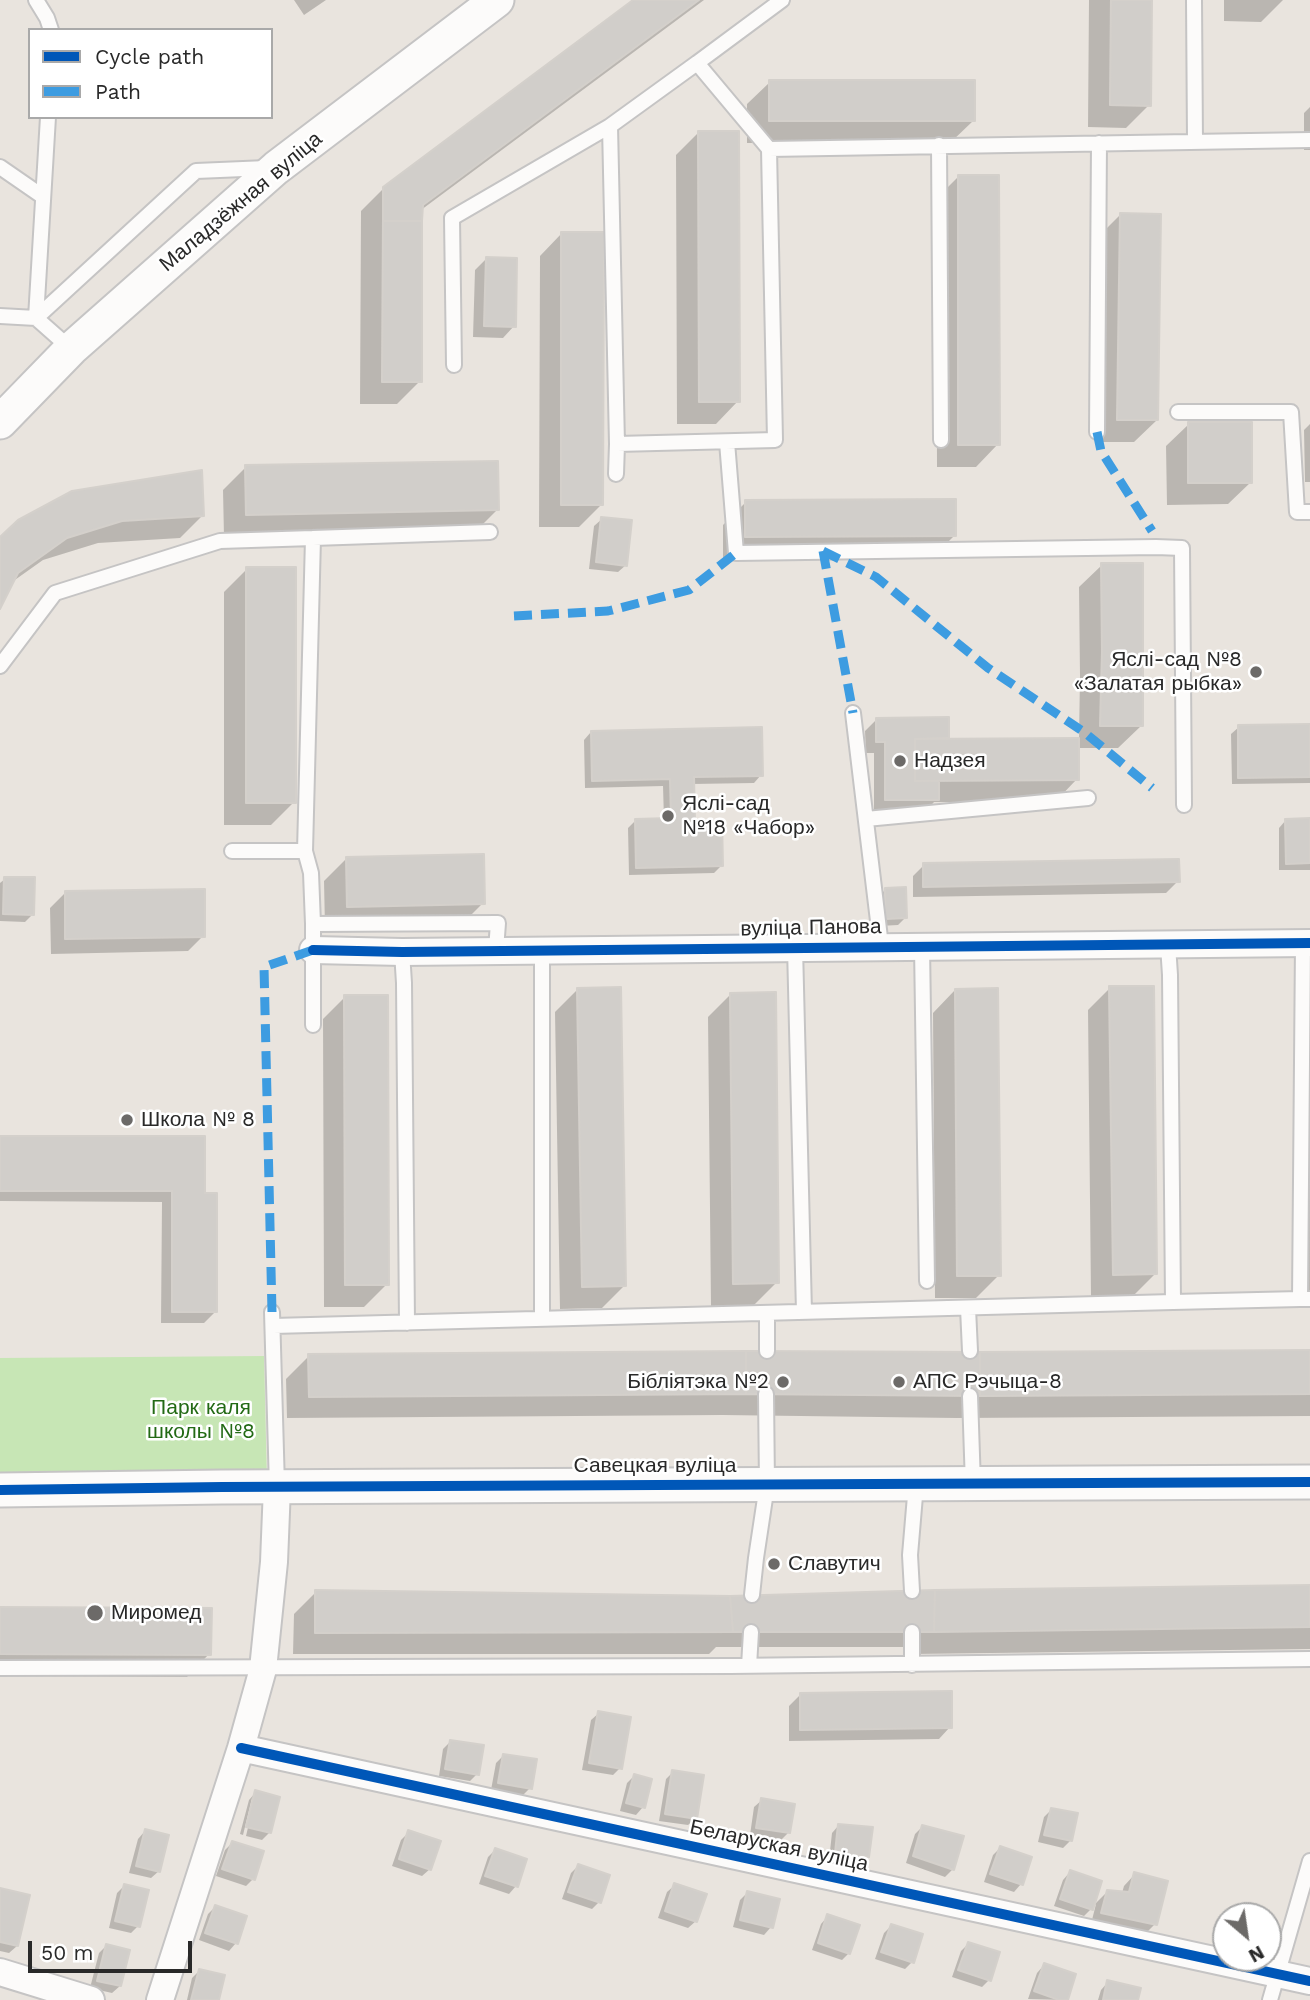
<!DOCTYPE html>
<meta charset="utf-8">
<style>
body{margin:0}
#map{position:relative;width:1310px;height:2000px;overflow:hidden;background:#e9e4de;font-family:"Work Sans",sans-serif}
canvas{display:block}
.legend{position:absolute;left:28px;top:28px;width:245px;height:91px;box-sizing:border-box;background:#fff;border:2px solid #a9a9a9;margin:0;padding:9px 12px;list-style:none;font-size:21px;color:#292929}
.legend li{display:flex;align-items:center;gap:14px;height:35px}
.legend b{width:35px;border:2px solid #a9a9a9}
.north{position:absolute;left:1212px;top:1902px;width:70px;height:70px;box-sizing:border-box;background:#fff;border:2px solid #a9a9a9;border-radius:50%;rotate:151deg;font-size:19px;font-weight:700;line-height:28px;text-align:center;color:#292929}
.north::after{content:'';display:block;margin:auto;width:24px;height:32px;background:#6c6a68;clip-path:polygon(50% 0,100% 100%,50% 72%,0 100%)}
.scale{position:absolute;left:28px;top:1941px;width:164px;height:32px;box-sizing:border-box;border:4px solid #292929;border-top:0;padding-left:9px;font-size:21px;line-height:24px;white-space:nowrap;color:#292929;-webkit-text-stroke:5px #fff;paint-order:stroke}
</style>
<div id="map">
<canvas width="1310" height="2000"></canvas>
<ul class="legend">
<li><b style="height:9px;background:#0057b8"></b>Cycle path</li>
<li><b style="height:9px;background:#3d9ce1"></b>Path</li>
</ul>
<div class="north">N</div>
<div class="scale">50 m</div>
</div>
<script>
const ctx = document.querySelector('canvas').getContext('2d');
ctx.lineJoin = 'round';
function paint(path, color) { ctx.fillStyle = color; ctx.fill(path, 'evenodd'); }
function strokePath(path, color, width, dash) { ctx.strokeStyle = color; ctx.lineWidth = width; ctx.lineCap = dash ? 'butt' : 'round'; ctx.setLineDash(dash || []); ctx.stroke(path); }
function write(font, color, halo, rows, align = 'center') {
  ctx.font = font + ' "Work Sans",sans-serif'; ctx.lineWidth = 5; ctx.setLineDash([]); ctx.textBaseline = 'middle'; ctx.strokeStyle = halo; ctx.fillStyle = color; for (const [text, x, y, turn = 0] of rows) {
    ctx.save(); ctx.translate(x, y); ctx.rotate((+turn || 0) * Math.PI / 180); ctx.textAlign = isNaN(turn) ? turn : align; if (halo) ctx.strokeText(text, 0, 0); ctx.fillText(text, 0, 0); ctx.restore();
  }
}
const green = new Path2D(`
 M264 1356 267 1483 0 1486V1358Z`);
const shadow = new Path2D(`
 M294 0H326L304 15Z
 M636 0H704L421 210 420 381 397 404H360L361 211 384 188Z
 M1089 0H1150L1149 105 1126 128 1088 127Z
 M1224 0H1283L1261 22 1224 21Z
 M770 82 973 121 950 143H747V104Z
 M1310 107V150H1304V113Z
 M698 133 738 401 716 424H677L676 155Z
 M958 177 998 444 976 467H937L936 199Z
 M1120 215 1157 420 1134 442H1095L1098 237Z
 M562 233 602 504 579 527H539L540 256Z
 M486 259 514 326 503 338 473 337 475 270Z
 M1189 424 1251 482 1228 504 1167 505 1166 446Z
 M1310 424V482H1305L1304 430Z
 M246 467 497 510 475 532 224 537 223 490Z
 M746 502 954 536 932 558 723 559V525Z
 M202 516 180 538 98 543 43 560 12 582 0 605V540L19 521Z
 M602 519 626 565 618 572 589 569 594 526Z
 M1102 565 1141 726 1118 748H1077V779L1055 802H934L926 811H874V753H866L865 731 877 719 947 738 944 740 1079 739 1080 676 1079 587Z
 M247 569 294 802 271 825H224V592Z
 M1310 725V783L1232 784 1231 734 1239 727Z
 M591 732 761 775 754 783 692 784 693 823 721 866 714 873 629 875 628 828 635 821 664 820 663 786 585 788 584 740Z
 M1286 820H1310V870H1279V828Z
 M346 859 483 903 460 926 325 928 324 881Z
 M924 865 1178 881 1166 893 913 897V876Z
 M5 879 33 914 25 922 0 921V883Z
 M885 890 905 918 898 925 879 926 878 897Z
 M65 893 203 936 188 951 51 954 50 908Z
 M1110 988 1155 1274 1133 1296 1091 1297 1088 1010Z
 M578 989 624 1286 602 1308 560 1309 555 1012Z
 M955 990 999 1275 976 1298H935L933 1013Z
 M731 994 777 1282 754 1305 711 1306 708 1017Z
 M345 997 387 1284 364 1307H324L323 1019Z
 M1310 1004V1295H1307L1306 1008Z
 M0 1138 203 1195 215 1312 204 1323H161L162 1202 0 1201Z
 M1310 1352V1416L956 1418 722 1415 287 1418 286 1379 309 1356Z
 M1310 1586V1649L913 1654V1647H716L709 1654H293L294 1614 316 1592 728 1598Z
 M0 1609 209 1654 187 1677 0 1676Z
 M800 1695 950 1727 939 1739 789 1741V1706Z
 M599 1713 620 1768 613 1775 582 1770 591 1720Z
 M451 1741 477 1774 470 1781 439 1776 443 1749Z
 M503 1756 530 1788 523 1795 491 1790 496 1763Z
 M673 1772 696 1818 688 1825 659 1821 666 1779Z
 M634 1776 643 1807 636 1815 620 1811 627 1783Z
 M256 1792 270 1832 262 1840 246 1836 255 1798H252L243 1835 240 1834 249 1800Z
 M762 1800 788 1833 781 1840 750 1835 754 1807Z
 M1051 1810 1070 1841 1063 1848 1038 1842 1044 1817Z
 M839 1825 868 1856 860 1864 829 1860 832 1833Z
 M922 1827 953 1869 945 1877 906 1863 915 1834Z
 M145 1831 159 1871 151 1878 129 1873 138 1839Z
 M409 1832 430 1869 422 1876 392 1866 401 1840Z
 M232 1843 253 1879 246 1886 216 1876 225 1850Z
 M1000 1848 1021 1884 1014 1892 984 1882 993 1855Z
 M495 1850 516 1886 509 1894 479 1884 488 1857Z
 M578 1866 599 1902 592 1909 562 1899 571 1873Z
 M1070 1872 1092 1907 1108 1891 1122 1893 1124 1886 1135 1874 1155 1924 1144 1935 1091 1924 1096 1904 1084 1916 1054 1906 1063 1880Z
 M675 1885 696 1921 688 1928 658 1918 667 1892Z
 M124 1886 138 1926 131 1933 109 1928 117 1893Z
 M0 1890 17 1946 9 1953 0 1951Z
 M747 1893 771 1927 764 1935 733 1927 740 1900Z
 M215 1907 236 1943 229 1951 199 1940 208 1914Z
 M828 1916 849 1953 842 1960 812 1950 821 1924Z
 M891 1926 912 1962 905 1969 875 1959 884 1933Z
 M968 1944 989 1980 982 1987 952 1977 961 1951Z
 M106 1946 120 1986 112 1993 90 1988 99 1953Z
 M1044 1965 1066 2000 1028 1999 1037 1973Z
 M199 1971 217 2000H187L192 1978Z
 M1108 1982 1136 2000H1098L1101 1990Z`);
const building = new Path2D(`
 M633 0H699L423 205 422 221H383V187Z
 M1111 0H1152L1151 106 1110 105Z
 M769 80H975V121H769Z
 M698 131H739L740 402H699Z
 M958 175H999L1000 445H958Z
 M1120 213 1161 214 1158 420H1117Z
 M383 221H422V382H382Z
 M561 232H604L603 505H561Z
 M486 257 517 258 516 327 484 326Z
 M1188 422H1252V483H1188Z
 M498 461 499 510 246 515 245 465Z
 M202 470 204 516 122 521 67 538 18 573 0 609V537L18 520 72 491Z
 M956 499V536L745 537V500Z
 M601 517 632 520 627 566 596 562Z
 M1101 563H1143V726H1100L1102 652Z
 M246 567H296V803H246Z
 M949 717V738L915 739V781H939V800H885V742H876V718Z
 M1310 724V777L1238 778V725Z
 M762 727 763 776 694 777 695 821 722 820 723 866 636 868 635 819 671 818 670 779 592 781 591 731Z
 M1079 738V780L915 781V739Z
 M1310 818V863L1286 864 1285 819Z
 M484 854 485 904 347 907 346 857Z
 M1179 859 1180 882 923 887V863Z
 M4 877H35L34 915 3 914Z
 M906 887 907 918 885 919V888Z
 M205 889V937L65 939V891Z
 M1109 986H1154L1157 1274 1113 1275Z
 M621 987 626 1286 582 1287 577 988Z
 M998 988 1001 1276H957L955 989Z
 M776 992 779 1283 733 1284 730 993Z
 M344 995H388L389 1285H345Z
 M0 1136H205V1193H217V1312H172V1191H0Z
 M1310 1350V1394L980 1396V1352Z
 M746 1351 980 1352V1396L746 1394Z
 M746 1351V1394L309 1397 308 1354Z
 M1310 1585V1627L934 1632 935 1590Z
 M315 1590 730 1596 733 1632 315 1633Z
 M935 1590 934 1632H733L730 1596Z
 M0 1607 212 1608 211 1655 0 1654Z
 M952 1691V1728L800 1730V1693Z
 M598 1711 631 1717 622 1769 589 1763Z
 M450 1740 484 1745 479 1775 445 1769Z
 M503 1754 537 1759 532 1789 498 1783Z
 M672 1770 704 1775 697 1819 665 1814Z
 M634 1774 652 1779 645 1808 626 1803Z
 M255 1790 280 1797 271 1833 246 1827Z
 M761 1798 795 1804 790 1833 756 1828Z
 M1051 1808 1078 1813 1072 1841 1044 1835Z
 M838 1824 873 1827 869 1857 835 1853Z
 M922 1825 964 1836 954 1870 913 1856Z
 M145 1829 169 1835 160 1872 136 1866Z
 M408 1830 441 1841 431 1870 399 1859Z
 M232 1841 264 1851 255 1880 222 1869Z
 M1000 1846 1032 1857 1023 1885 990 1874Z
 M495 1848 527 1859 518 1887 485 1876Z
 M578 1864 610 1875 601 1903 568 1892Z
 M1070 1870 1102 1881 1093 1910 1060 1899Z
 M1134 1872 1168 1881 1157 1925 1101 1913 1107 1890 1129 1892Z
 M674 1883 707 1894 697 1922 665 1911Z
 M124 1884 149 1890 140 1927 115 1921Z
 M0 1888 30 1895 18 1946 0 1942Z
 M747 1891 780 1899 773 1928 740 1920Z
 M215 1905 247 1916 238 1944 205 1933Z
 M827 1914 860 1925 850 1954 818 1943Z
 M891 1924 923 1934 914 1963 881 1952Z
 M968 1942 1000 1952 991 1981 958 1970Z
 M106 1944 130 1950 121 1986 97 1981Z
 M1044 1963 1076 1974 1068 2000H1059L1034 1991Z
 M199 1969 225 1975 219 2000H191Z
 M1107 1980 1141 1988 1138 2000H1103Z`);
const service = new Path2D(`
 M36 0 47 18 51 30
 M782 0 697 63 769 149 1310 140
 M1194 0 1195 141
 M48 117 36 318 71 349
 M939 145 941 440
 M0 167 42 196
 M0 316 36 318 196 171 267 168
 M454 365 452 218 610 126
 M1178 412H1291L1297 512H1310
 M1097 432 1099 143
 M727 442 736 553 1156 547 1182 548 1184 805
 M617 444 775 440 769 149
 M616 474 617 444 610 126 697 63
 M313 538 490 532
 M0 666 55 593 220 541 313 538 305 851 311 873 313 924
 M853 713 881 946
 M866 819 1088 798
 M232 851H305
 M1303 943 1300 1299H1310
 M1168 945 1170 975 1173 1302 1300 1299
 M922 946 927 1281
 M795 947 804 1312
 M402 952 404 983 407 1323
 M313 1025V924L498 923 496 950
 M968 1308 970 1351
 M272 1312 277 1487
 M767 1313V1351
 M542 1319V950
 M273 1326 1173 1302
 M970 1396 973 1485
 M912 1591 910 1555 916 1484
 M752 1595 756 1558 767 1485 766 1394
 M912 1632V1665
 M749 1666 751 1632
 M0 1668 730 1666 1310 1659
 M1270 2000 1310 1861`);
const minor = new Path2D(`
 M313 950 402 952 1310 943
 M241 1748 1310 1981
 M0 1972 91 2000
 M160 2000 241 1748 263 1669 274 1562 277 1487`);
const tertiary = new Path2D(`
 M0 422 71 349 276 168 497 0
 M0 1490 222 1487 1310 1482`);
const quiet = new Path2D(`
 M1097 432 1101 451 1152 531
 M823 551 876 577 988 668 1084 732 1152 788
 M823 551 853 713
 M514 616 608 611 689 590 736 553
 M272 1312 264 967 313 950`);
const cycleway = new Path2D(`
 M313 950 402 952 1310 943
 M0 1490 222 1487 1310 1482
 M241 1748 1310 1981`);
const markers = [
 [1256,672,7,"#6c6a68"],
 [900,761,7,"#6c6a68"],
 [668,816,7,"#6c6a68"],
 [127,1120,7,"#6c6a68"],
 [783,1382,7,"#6c6a68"],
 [899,1382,7,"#6c6a68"],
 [774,1564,7,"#6c6a68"],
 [95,1613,9,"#6c6a68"]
];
const streetNames = [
 ["Маладзёжная вуліца",241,202,-40],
 ["вуліца Панова",811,928,-1],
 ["Савецкая вуліца",655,1466],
 ["Беларуская вуліца",779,1846,12]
];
const poiNames = [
 ["Яслі-сад №8",1242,660,"right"],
 ["«Залатая рыбка»",1242,684,"right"],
 ["Надзея",914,761],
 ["Яслі-сад",682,804],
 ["№18 «Чабор»",682,828],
 ["Школа № 8",141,1120],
 ["Бібліятэка №2",769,1382,"right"],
 ["АПС Рэчыца-8",913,1382],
 ["Славутич",788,1564],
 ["Миромед",111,1613]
];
const parkNames = [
 ["Парк каля",201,1408],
 ["школы №8",201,1432]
];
paint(green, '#c7e6b5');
paint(shadow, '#0003');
paint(building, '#d1ceca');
strokePath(building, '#d4d0cb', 2);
strokePath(service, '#c5c4c4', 18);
strokePath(minor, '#c5c4c4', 30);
strokePath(tertiary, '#c5c4c4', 37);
strokePath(service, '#fcfbfa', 14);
strokePath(minor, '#fcfbfa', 26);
strokePath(tertiary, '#fcfbfa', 33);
strokePath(quiet, '#3d9ce1', 9, [18, 9]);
strokePath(cycleway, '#0057b8', 10);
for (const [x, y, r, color] of markers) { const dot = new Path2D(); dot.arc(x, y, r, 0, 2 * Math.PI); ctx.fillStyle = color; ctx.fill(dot); strokePath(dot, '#fff', 2.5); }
write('21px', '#292929', '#fff', streetNames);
write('21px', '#292929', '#fff', poiNames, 'left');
write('21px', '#236a15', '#fff', parkNames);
</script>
